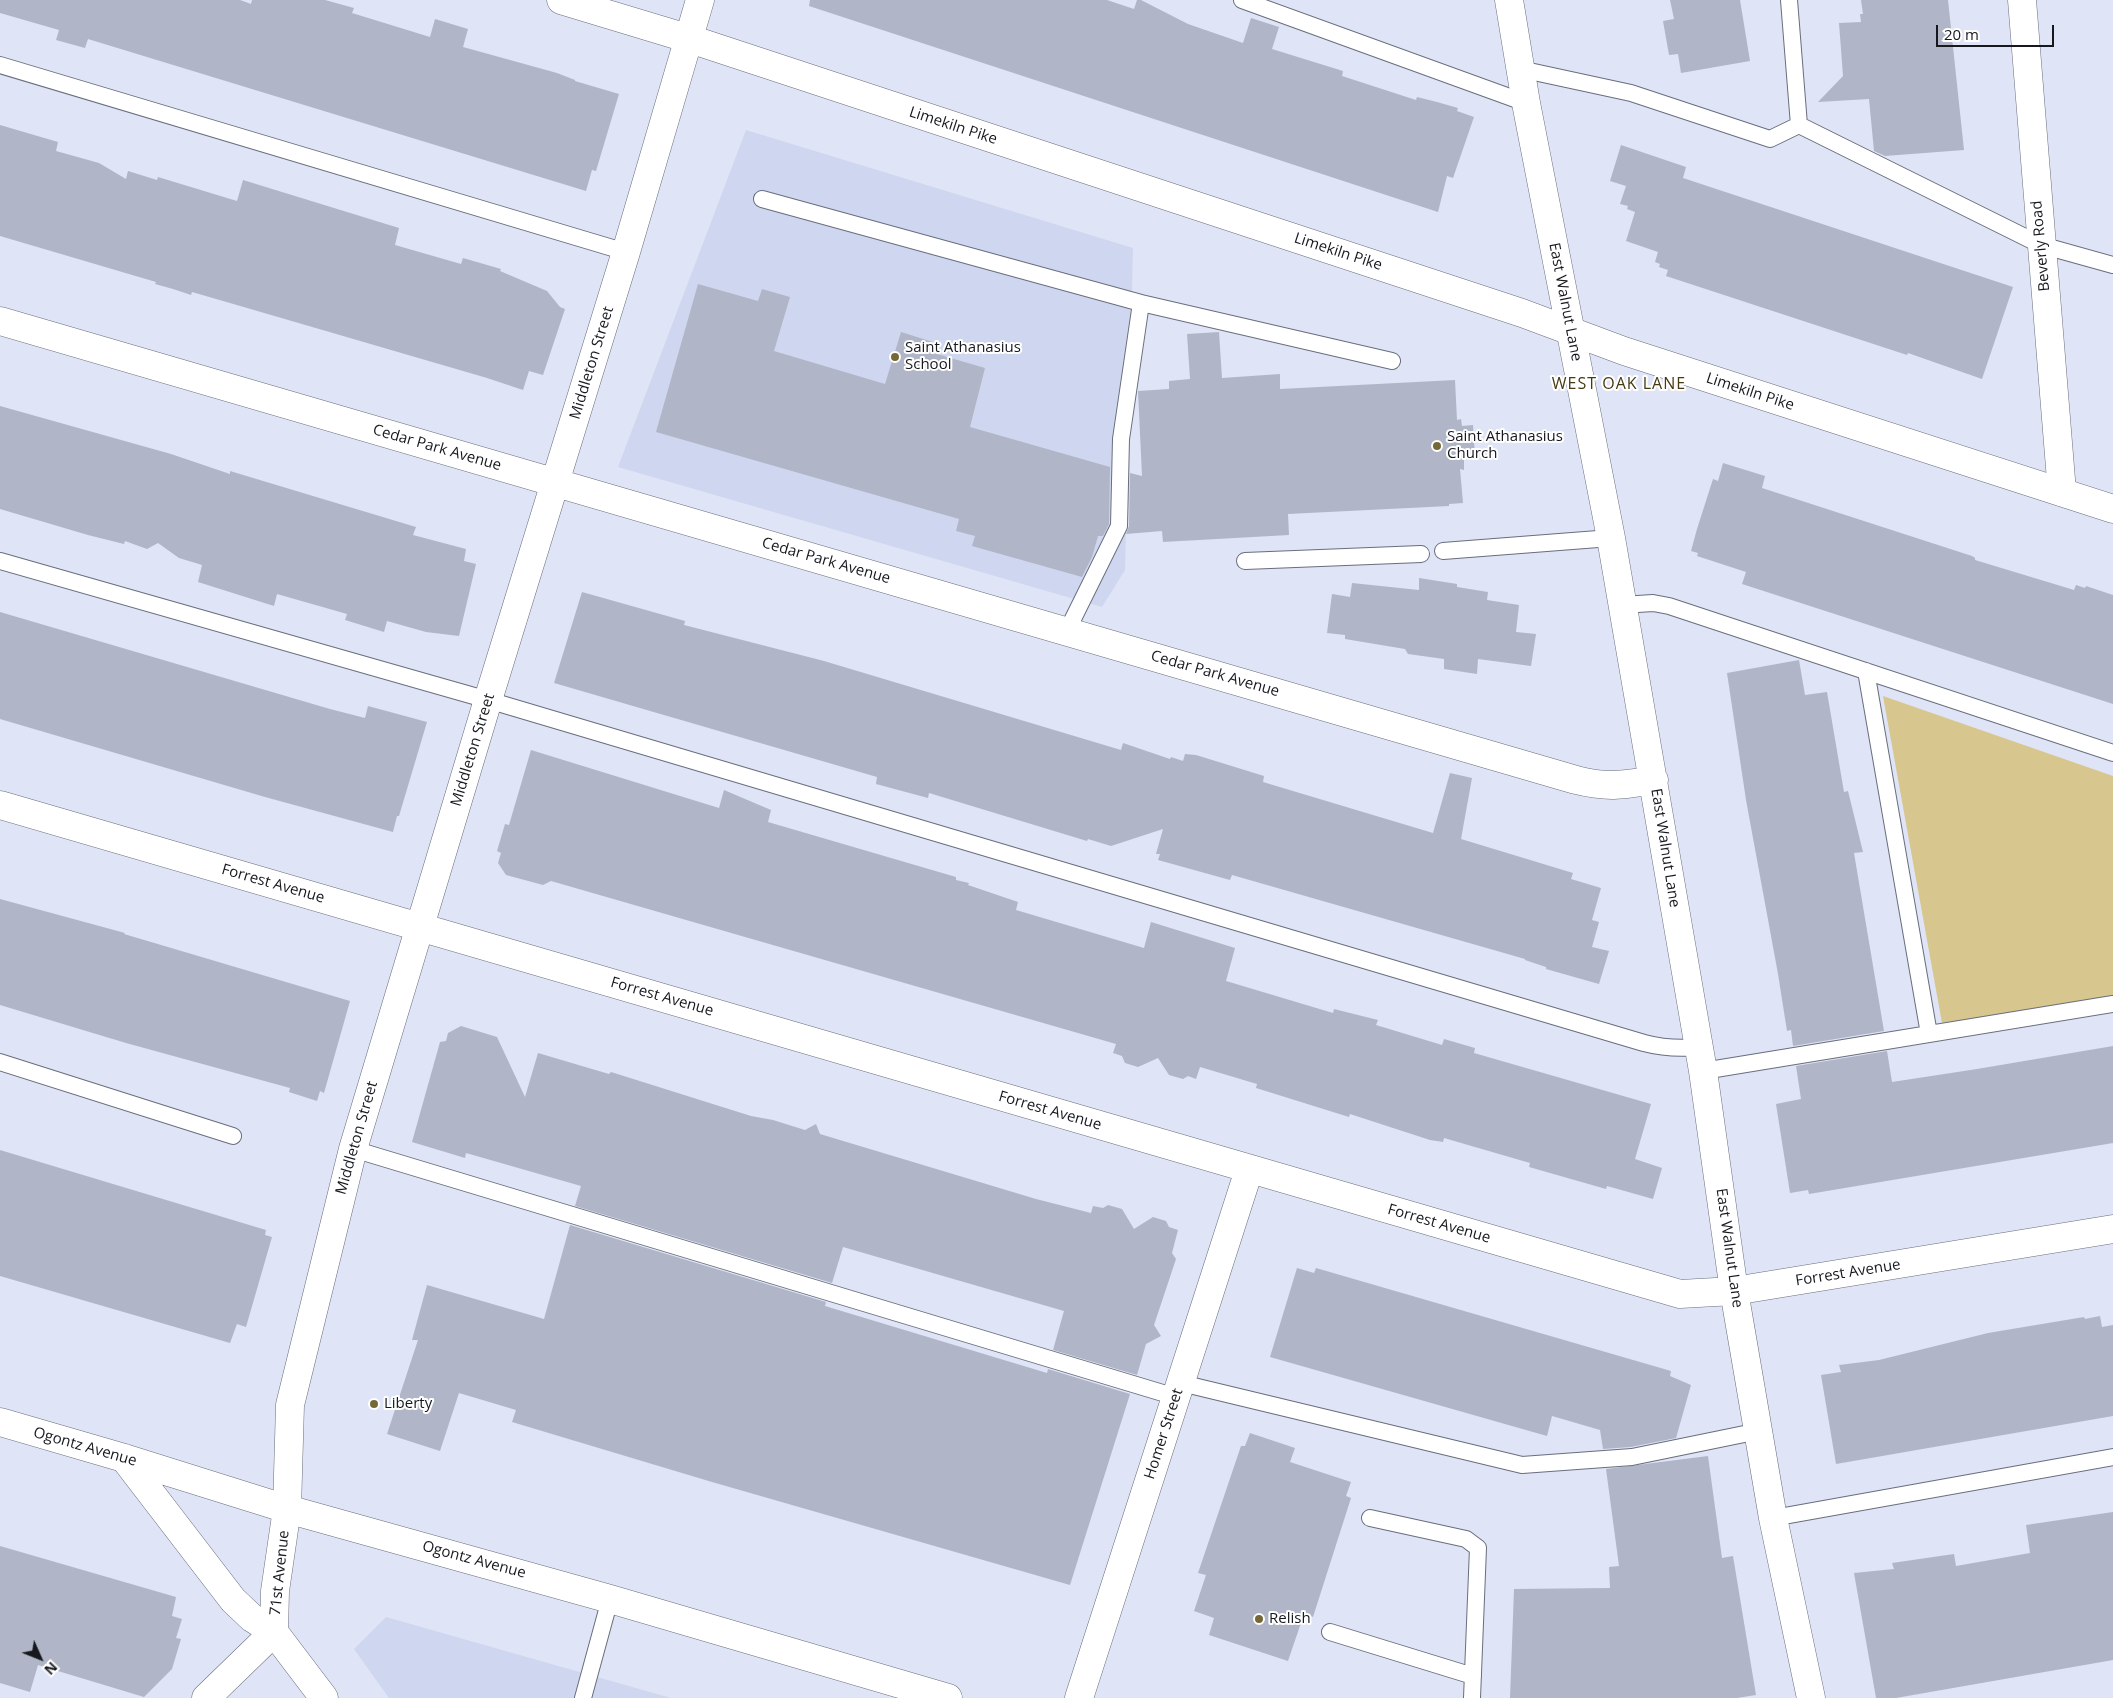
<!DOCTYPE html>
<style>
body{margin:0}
#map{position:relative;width:2113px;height:1698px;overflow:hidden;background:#dfe4f6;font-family:"Open Sans",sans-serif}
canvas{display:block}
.north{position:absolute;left:15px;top:1633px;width:50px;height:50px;-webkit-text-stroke:4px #fff;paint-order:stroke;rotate:134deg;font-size:14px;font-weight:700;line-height:20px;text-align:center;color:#16181e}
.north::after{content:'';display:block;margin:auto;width:18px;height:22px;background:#16181e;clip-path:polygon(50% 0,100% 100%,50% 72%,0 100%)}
.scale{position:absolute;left:1936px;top:25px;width:118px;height:22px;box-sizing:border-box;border:2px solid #16181e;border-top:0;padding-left:6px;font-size:15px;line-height:18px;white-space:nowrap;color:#16181e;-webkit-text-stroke:4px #fff;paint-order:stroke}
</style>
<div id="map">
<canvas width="2113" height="1698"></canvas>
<div class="north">N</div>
<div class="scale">20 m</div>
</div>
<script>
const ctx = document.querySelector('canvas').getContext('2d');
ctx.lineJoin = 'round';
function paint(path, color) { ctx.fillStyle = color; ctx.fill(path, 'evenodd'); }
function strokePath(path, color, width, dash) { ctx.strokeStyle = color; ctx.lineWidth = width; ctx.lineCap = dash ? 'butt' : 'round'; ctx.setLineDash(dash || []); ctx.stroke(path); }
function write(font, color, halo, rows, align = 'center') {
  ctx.font = font + ' "Open Sans",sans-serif'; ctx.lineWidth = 4; ctx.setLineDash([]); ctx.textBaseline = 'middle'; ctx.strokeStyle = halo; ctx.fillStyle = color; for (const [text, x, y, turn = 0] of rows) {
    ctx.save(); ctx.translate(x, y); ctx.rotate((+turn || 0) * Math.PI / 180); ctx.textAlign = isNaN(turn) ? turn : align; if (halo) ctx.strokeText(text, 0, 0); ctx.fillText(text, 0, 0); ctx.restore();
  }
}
const built = new Path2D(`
 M746 130 1133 248 1125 570 1102 607 618 467Z
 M386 1617 671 1698H389L354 1649Z`);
const green = new Path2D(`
 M1883 696 2113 776V999L1942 1023Z`);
const building = new Path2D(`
 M0 0H240L251 4 252 0H325L354 8 352 13 430 37 435 19 468 29 463 47 557 73 575 80V81L619 94 596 171 592 170 586 191 88 39 85 48 56 40 59 30 0 13Z
 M810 0H1107L1134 9 1137 0H1141L1188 24 1243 43 1251 18 1279 27 1272 49 1343 71 1342 76 1416 100 1417 97 1437 102 1458 108 1457 111 1474 117 1453 178 1447 176 1438 212 809 6Z
 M1670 0H1740L1750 61 1681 73 1678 54 1669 55 1663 21 1674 19Z
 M1861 0H1948L1964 150 1885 156 1874 151 1869 99 1818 102 1843 76 1839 23 1861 22 1860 14H1863Z
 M0 125 58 142 56 151 99 163 126 179 128 171 157 180 158 177 237 201 243 180 399 228 395 245 461 264 463 258 501 269 500 271 547 291 560 307 565 309 543 375 529 371 523 390 487 378 230 303 192 292 191 295 173 289 155 284 156 282 0 236Z
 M1621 145 1686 167 1683 178 2013 287 1982 379 1908 353 1907 355 1666 276 1668 270 1659 267 1660 264 1655 262 1658 252 1626 241 1635 212 1627 209 1628 206 1620 204 1626 186 1610 181Z
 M698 284 758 301 762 289 790 297 774 351 885 384 901 332 933 342 930 352 985 368 970 427 1110 467 1109 524 1103 536H1098L1092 557 1082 577 972 546 975 536 956 531 959 519 656 432Z
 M1219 332 1222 378 1280 374V389L1455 380 1457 420 1461 419 1462 426 1473 425 1475 458H1464V470L1460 469 1463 503 1449 504V506L1288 514 1289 535 1163 542 1162 531 1126 534 1129 526 1130 473 1142 476 1138 391 1169 389V381L1190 379 1187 334Z
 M0 406 171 454 230 474V471L396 521 416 527 413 535 466 549 464 561 476 564 459 636 426 632 387 621 384 632 345 620 347 614 277 594 274 606 198 582 202 565 179 558 158 543 147 549 125 541 124 544 88 535 0 509Z
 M1723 463 1765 476 1762 488 1972 556 1975 558V560L2074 590 2076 585 2085 588 2086 586 2113 595V704L1742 584 1746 572 1697 556 1698 553 1691 551 1697 529 1713 479 1718 481Z
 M1419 578 1457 584V587L1488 592 1487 600 1519 605 1516 632 1536 634 1531 666 1478 659 1477 674 1444 669V659L1408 654 1405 649 1345 639V635L1327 633 1332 594 1350 597 1352 583 1419 590Z
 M582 592 685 621 684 625 824 661 1121 750 1123 743 1170 759 1171 757 1183 761 1185 754 1196 755 1264 776 1263 782 1433 833 1450 773 1472 778 1461 839 1573 873 1571 879 1601 888 1592 920 1599 922 1592 947 1609 951 1599 984 1546 969V967L1525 960V959L1239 877 1232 875 1230 880 1158 860 1160 854H1156L1163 829 1111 846 1088 839 1087 841 929 793 928 798 876 784 877 777 554 683Z
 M0 612 330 709 365 718 368 706 427 722 399 816H397L393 832 265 797 0 719Z
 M1799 660 1805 695 1827 692 1844 792 1848 791 1863 852 1854 853 1884 1031 1793 1046 1791 1030 1787 1031 1778 974 1746 800 1727 673Z
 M531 750 719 808 724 790 771 810 768 822 956 877V880L969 883 968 885 1018 902 1016 910 1144 948 1151 922 1235 948 1226 981 1333 1013 1334 1009 1378 1020 1376 1025 1442 1045 1444 1039 1475 1048 1474 1053 1651 1104 1635 1159 1662 1168 1653 1199 1607 1186 1606 1189 1529 1167 1530 1163 1444 1138 1443 1142 1430 1140 1350 1114 1349 1117 1256 1088 1257 1084 1200 1067 1196 1079 1188 1076 1183 1079 1169 1075 1158 1058 1138 1067 1125 1063 1122 1056 1113 1053 1116 1044 551 881 543 885 506 875 498 863 501 853 497 851 505 824 509 825Z
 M0 899 125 933 124 934 350 1001 324 1093 320 1091 317 1101 289 1092 290 1088 126 1043 0 1005Z
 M461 1026 497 1037 525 1097 538 1053 609 1074 611 1072 751 1116 773 1120 805 1130 816 1124 820 1134 1036 1199 1091 1213 1093 1206 1103 1208 1108 1205 1122 1209 1134 1229 1153 1217 1166 1221 1169 1227 1178 1230 1172 1253 1176 1259 1154 1325 1161 1336 1146 1344 1137 1375 1053 1350 1064 1311 843 1247 832 1283 575 1206 581 1186 466 1153 465 1158 412 1142 440 1042 446 1041 448 1033Z
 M2113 1046V1143L1809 1194 1808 1190 1790 1193 1776 1104 1801 1099 1796 1066 1887 1051 1892 1082 1977 1069Z
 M0 1150 266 1230 265 1235 272 1237 246 1327 237 1324 230 1343 0 1276Z
 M570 1225 826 1302 825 1306 984 1354 1047 1373 1048 1369 1130 1394 1070 1585 712 1482 512 1422 516 1410 459 1393 440 1451 387 1434 418 1340H412L427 1285 544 1319Z
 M1297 1268 1314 1273 1316 1268 1671 1371 1670 1376 1691 1385 1676 1438 1631 1447 1603 1449 1600 1430 1552 1416 1547 1436 1270 1357Z
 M2100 1316 2102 1327 2113 1325V1416L1836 1464 1821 1375 1841 1372 1839 1365 1879 1360 1988 1333 2084 1317 2085 1319Z
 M1250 1433 1295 1448 1290 1462 1351 1482 1346 1496 1351 1498 1313 1617 1304 1614 1288 1661 1209 1635 1214 1618 1194 1611 1206 1575 1198 1573 1241 1446H1245Z
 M1708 1456 1722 1558 1733 1556 1756 1695 1737 1698H1510L1514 1589 1610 1588 1609 1567 1619 1566 1606 1469Z
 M2113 1512V1660L1896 1698H1876L1854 1573 1894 1569 1892 1563 1954 1554 1956 1566 2030 1553 2026 1525Z
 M0 1546 176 1597 172 1616 182 1619 176 1638 181 1639 172 1669 144 1697 38 1665 30 1692 0 1683Z`);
const service = new Path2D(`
 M1242 0 1526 103
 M1789 0 1799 125 2041 245 2113 265
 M0 65 626 252
 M1520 69 1631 93 1770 139 1799 125
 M762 199 1141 303 1121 439 1119 526 1067 631
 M1141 303 1392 361
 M1443 551 1611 538
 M0 561 488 700 1644 1043C1663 1048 1679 1049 1698 1047
 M1245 561 1421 554
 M1622 605 1653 603 1669 606 2113 753
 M1866 671 1929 1034
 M0 1062 233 1136
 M1703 1071 2113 1004
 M353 1149 1176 1397
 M1181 1383 1522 1465 1632 1457 1759 1431
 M1370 1518 1466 1539 1478 1548 1472 1698
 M1773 1518 2113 1457
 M1330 1632 1473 1676
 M583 1698 610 1599`);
const minor = new Path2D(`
 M1509 0 1526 103 1611 538 1703 1071 1734 1291 1773 1518 1811 1698
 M2022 0 2062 492
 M0 321 1576 780C1608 788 1623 785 1654 780
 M0 805 1680 1294 1734 1291 2113 1229
 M274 1632 324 1698
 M206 1698 274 1632 275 1591 287 1509 290 1405 353 1149 488 700 626 252 700 0
 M1079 1698 1249 1170`);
const tertiary = new Path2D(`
 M561 0 690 39 1522 313 1624 351 2113 509`);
const primary = new Path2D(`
 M0 1422 124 1458 287 1509 610 1599 948 1698
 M124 1458 233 1600 252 1618 274 1632`);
const markers = [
 [895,357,5,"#766836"],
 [1437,446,5,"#766836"],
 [374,1404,5,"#766836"],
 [1259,1619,5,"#766836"]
];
const streetNames = [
 ["Limekiln Pike",953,126,18],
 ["Beverly Road",2041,246,-95],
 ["Limekiln Pike",1338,252,18],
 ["East Walnut Lane",1565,302,79],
 ["Middleton Street",592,363,-73],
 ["Limekiln Pike",1750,392,18],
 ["Cedar Park Avenue",437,448,16],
 ["Cedar Park Avenue",826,561,16],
 ["Cedar Park Avenue",1215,674,16],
 ["Middleton Street",473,750,-73],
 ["East Walnut Lane",1665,848,81],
 ["Forrest Avenue",273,884,16],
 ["Forrest Avenue",662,997,16],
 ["Forrest Avenue",1050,1111,16],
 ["Middleton Street",357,1138,-74],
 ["Forrest Avenue",1439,1224,16],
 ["East Walnut Lane",1729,1248,82],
 ["Forrest Avenue",1848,1273,-9],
 ["Homer Street",1164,1434,-72],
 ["Ogontz Avenue",85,1447,16],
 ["Ogontz Avenue",474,1560,15],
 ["71st Avenue",280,1573,-84]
];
const poiNames = [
 ["Saint Athanasius",905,348],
 ["School",905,365],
 ["Saint Athanasius",1447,437],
 ["Church",1447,454],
 ["Liberty",384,1404],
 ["Relish",1269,1619]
];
const neighbourhoodNames = [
 ["WEST OAK LANE",1619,384]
];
paint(built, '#cfd7f0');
paint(green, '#d7c68d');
paint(building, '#b0b6c7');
strokePath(service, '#696e7e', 18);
strokePath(minor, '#696e7e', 29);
strokePath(tertiary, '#696e7e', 29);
strokePath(primary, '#696e7e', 29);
strokePath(service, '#fff', 16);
strokePath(minor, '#fff', 28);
strokePath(tertiary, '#fff', 28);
strokePath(primary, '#fff', 28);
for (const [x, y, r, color] of markers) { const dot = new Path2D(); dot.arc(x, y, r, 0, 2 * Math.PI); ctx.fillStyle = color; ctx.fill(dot); strokePath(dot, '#fff', 2); }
write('15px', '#16181e', '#fff', streetNames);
write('15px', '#16181e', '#fff', poiNames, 'left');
ctx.letterSpacing = '1px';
write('16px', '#453a11', '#fff', neighbourhoodNames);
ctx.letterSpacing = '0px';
</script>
